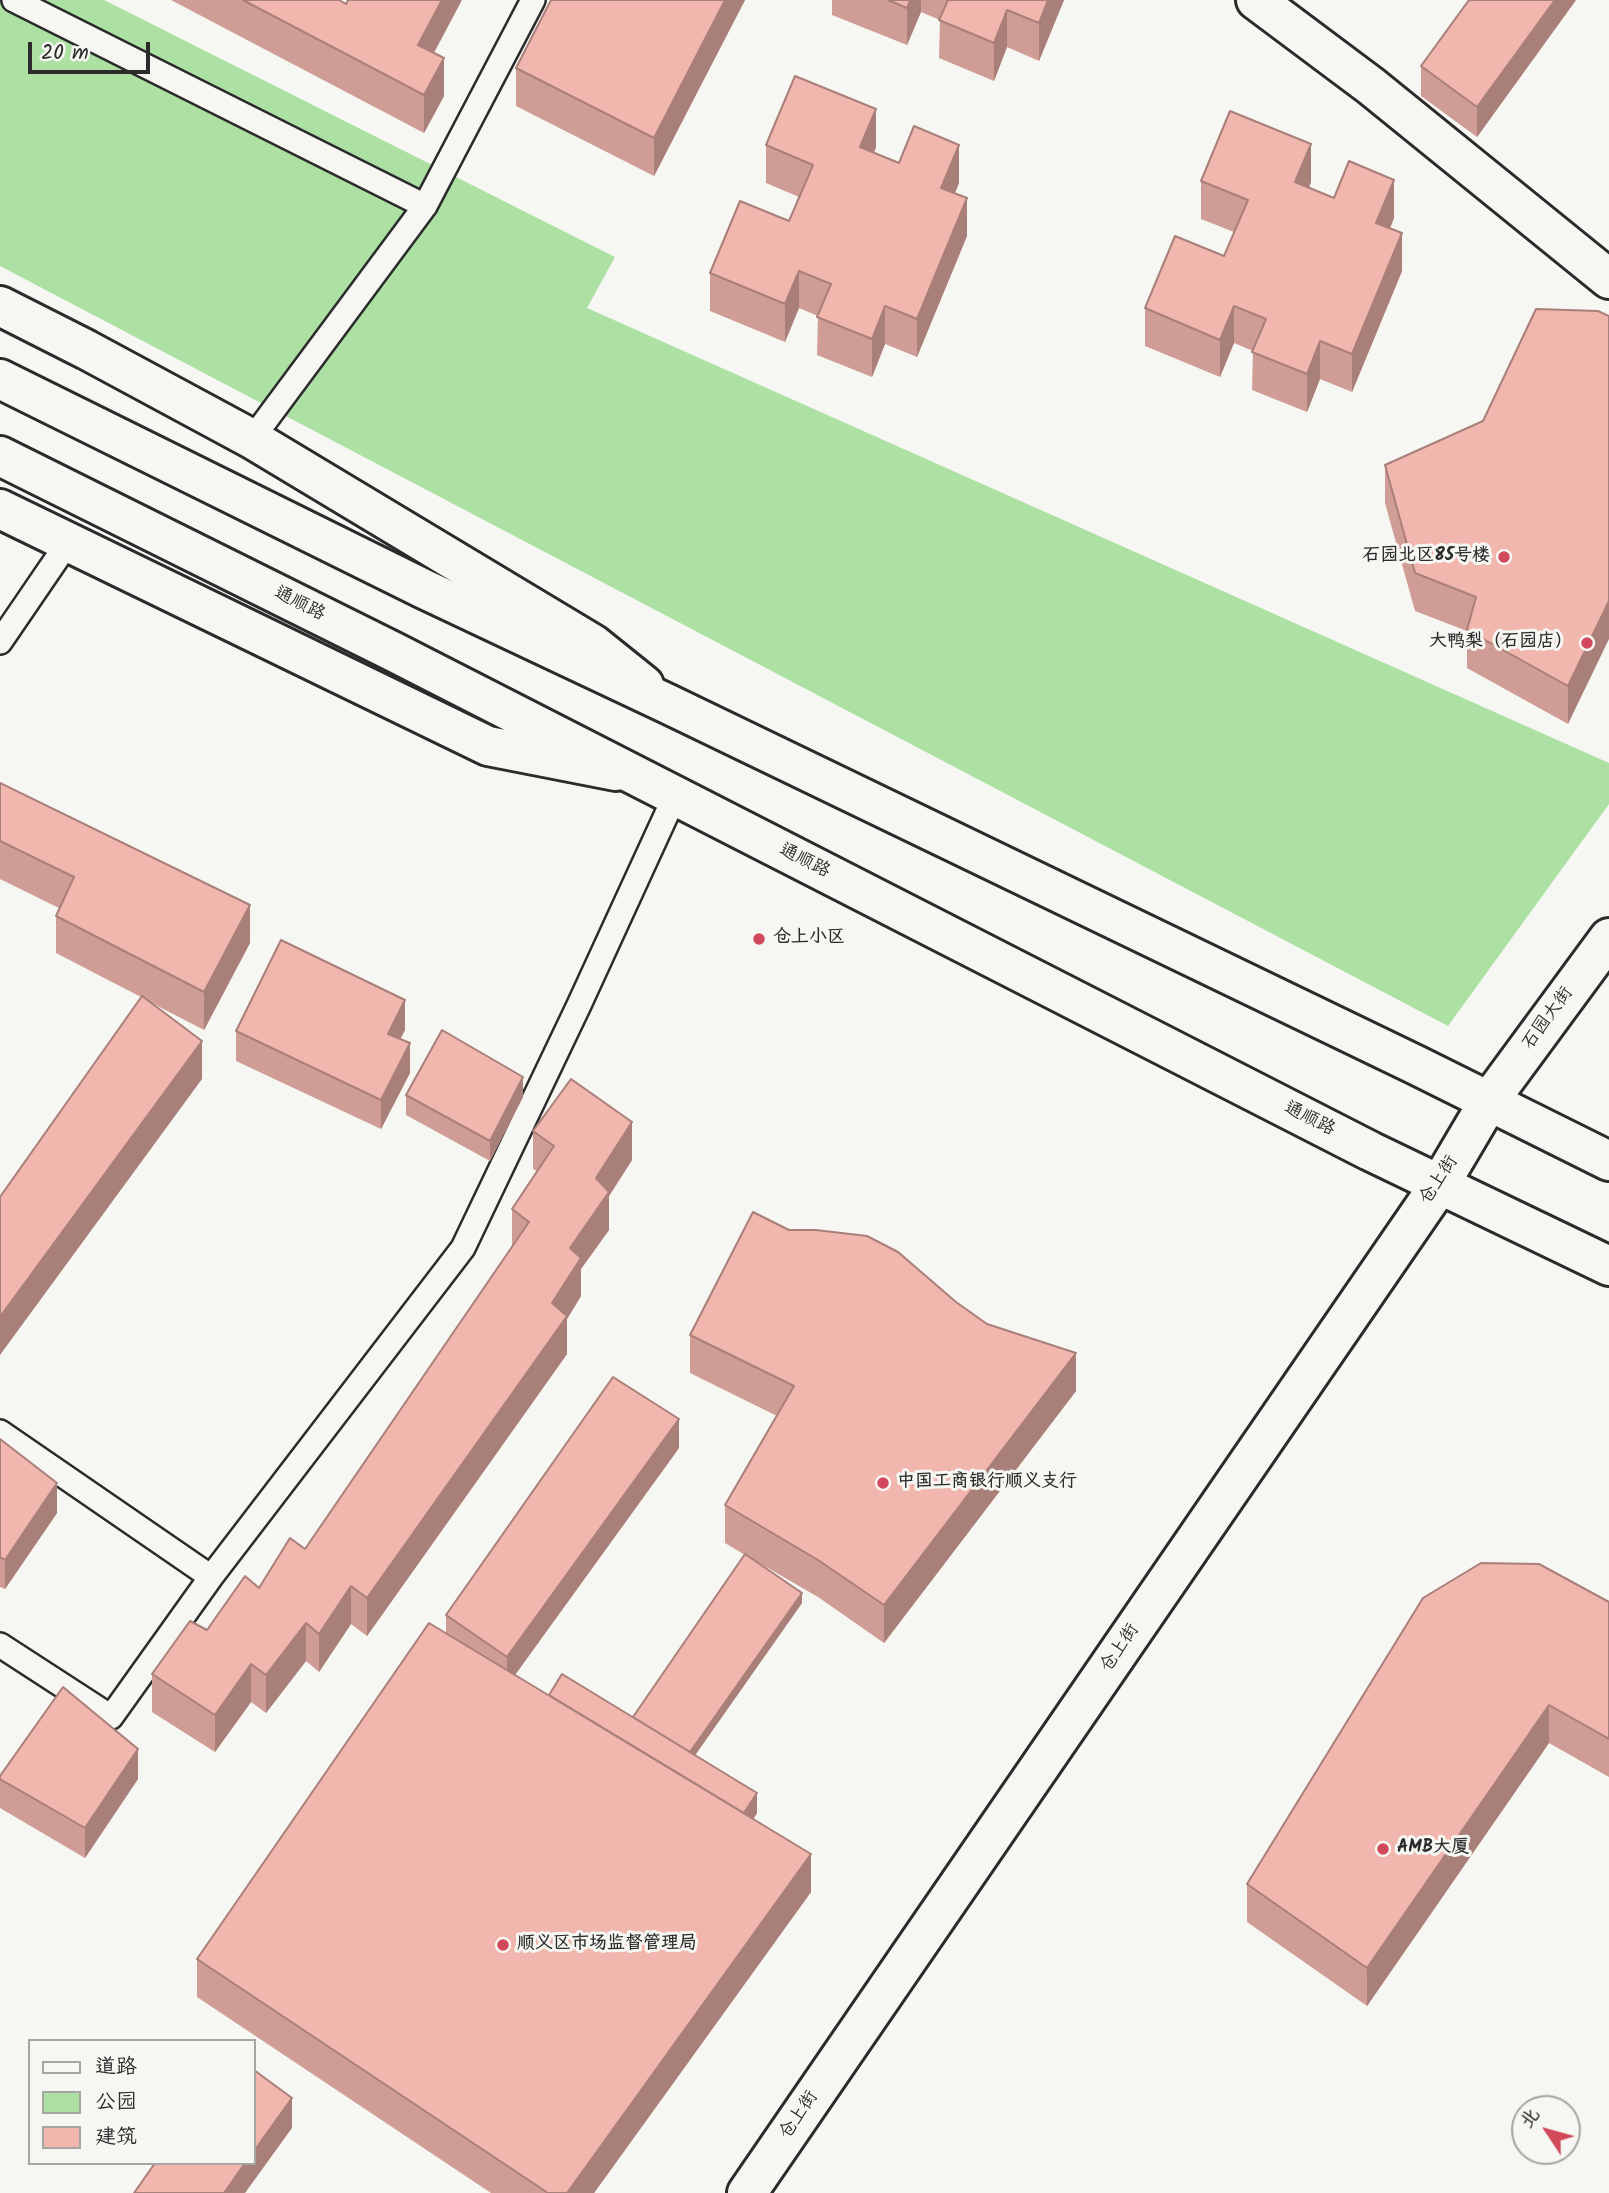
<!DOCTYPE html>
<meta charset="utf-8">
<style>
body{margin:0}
#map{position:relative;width:1609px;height:2193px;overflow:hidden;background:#f6f6f2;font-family:Kalam,"LXGW WenKai TC",sans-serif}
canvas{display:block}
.legend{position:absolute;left:28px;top:2039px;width:228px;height:126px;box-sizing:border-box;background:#f6f6f2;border:2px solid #a5a5a2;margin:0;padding:9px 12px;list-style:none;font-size:21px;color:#2b2b2b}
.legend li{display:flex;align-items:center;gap:14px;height:35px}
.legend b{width:35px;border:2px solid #a5a5a2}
.north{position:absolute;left:1511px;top:2095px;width:70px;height:70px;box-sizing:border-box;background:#f6f6f2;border:2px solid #a5a5a2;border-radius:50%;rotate:306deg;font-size:19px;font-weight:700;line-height:28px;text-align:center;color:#2b2b2b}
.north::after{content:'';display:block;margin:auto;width:24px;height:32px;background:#d1495b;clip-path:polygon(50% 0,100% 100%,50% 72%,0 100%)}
.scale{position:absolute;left:28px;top:42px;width:122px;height:32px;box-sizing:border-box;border:4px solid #2b2b2b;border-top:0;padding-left:9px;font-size:21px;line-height:24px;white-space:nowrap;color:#2b2b2b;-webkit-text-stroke:5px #f6f6f2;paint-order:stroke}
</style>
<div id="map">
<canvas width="1609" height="2193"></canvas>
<ul class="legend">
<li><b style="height:9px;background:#f6f6f2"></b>道路</li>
<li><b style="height:19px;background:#ace1a3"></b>公园</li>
<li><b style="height:19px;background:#f1b6ad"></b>建筑</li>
</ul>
<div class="north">北</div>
<div class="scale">20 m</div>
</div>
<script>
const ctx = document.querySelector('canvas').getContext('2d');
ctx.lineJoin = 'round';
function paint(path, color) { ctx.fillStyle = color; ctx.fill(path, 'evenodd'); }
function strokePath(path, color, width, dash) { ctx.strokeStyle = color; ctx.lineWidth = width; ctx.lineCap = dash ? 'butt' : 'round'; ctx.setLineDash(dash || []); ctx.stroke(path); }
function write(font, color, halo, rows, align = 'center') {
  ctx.font = font + ' Kalam,"LXGW WenKai TC",sans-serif'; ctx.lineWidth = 6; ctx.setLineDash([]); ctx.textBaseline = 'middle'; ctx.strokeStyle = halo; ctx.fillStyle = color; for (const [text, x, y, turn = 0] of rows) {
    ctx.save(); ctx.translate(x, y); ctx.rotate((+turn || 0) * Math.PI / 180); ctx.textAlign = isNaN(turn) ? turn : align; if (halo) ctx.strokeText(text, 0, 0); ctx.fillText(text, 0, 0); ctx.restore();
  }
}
const green = new Path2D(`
 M0 0H104L615 257 587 308 1609 763V804L1448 1026 0 266Z`);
const lane = new Path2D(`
 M14 0 425 206
 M252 439 425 206 533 0
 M0 642 69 541
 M0 1432 211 1577
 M0 1645 111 1717 211 1577 463 1248 579 1005 675 796`);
const street = new Path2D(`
 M1256 0 1371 86 1609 279`);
const secondary = new Path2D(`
 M0 306 87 350 252 439 593 644 644 685
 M0 509 488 746 616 771
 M747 2193 1440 1184 1489 1101 1609 938`);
const primary = new Path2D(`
 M0 379 424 589 668 704 1416 1065 1609 1161
 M0 456 394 652 1370 1151 1609 1266`);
const wall = new Path2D(`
 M171 0H339L434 53 444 96 424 133Z
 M745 0 654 176 516 106V68Z
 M832 0H1064L1039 61 1007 47 994 81 939 58 940 20 921 12 907 45 832 15Z
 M1576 0 1477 137 1421 96V66Z
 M766 145 876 147 874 153 899 163 959 183 955 193 967 236 917 357 885 344 872 377 817 355 818 316 799 308 785 342 710 311V273L789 221 799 197 766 183Z
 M1201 181 1311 182 1309 188 1334 198 1394 218 1390 229 1402 271 1352 392 1320 379 1307 412 1252 390 1253 351 1234 343 1220 377 1145 346V308L1224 256 1234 232 1201 219Z
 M1598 311 1568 724 1467 668V631L1415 611 1385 503V465L1483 421Z
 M0 783 250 943 204 1030 150 1002 202 1079 141 997 56 953V916L59 908 0 879Z
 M405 1030 400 1039 410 1073 381 1129 236 1061V1031Z
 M406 1095 523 1097 490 1161 406 1115Z
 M533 1131 632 1160 609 1196V1230L581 1269V1296L567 1319V1354L367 1636 351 1624 319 1672 306 1661 266 1713 251 1702 215 1752 152 1712V1674L259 1588 305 1549 512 1247V1209L537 1171 533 1169Z
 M789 1230 956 1302 1076 1391 884 1643 818 1597 754 1560 802 1603 695 1755 757 1813 753 1819 811 1892 594 2193H491L197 1997V1959L446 1633V1615L679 1448 515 1675 549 1695 633 1718 745 1555 725 1543V1505L777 1416 690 1373V1335Z
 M0 1439 57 1513 5 1589 0 1587Z
 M1609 1602V1777L1549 1743 1367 2006 1247 1922V1884Z
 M0 1776 138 1779 85 1858 0 1808Z`);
const shadedWall = new Path2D(`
 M442 0H462L418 83V45Z
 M725 0H745L654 176V138Z
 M910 0H921V12L907 45V8Z
 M1048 0H1064L1039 61V23Z
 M1555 0H1576L1477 137V107Z
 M1007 10V47L994 81V43Z
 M444 58V96L424 133V95Z
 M876 109V147L860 185V147Z
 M1311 144V182L1295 220V182Z
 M959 145V183L941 226V188Z
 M1394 180V218L1376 261V223Z
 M967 198V236L917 357V319Z
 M1402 233V271L1352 392V354Z
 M799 271V308L785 342V304Z
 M885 306V344L872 377V339Z
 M1234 306V343L1220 377V340Z
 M1320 341V379L1307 412V374Z
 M1609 601V639L1568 724V686Z
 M250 905V943L204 1030V992Z
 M405 1000V1030L388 1063V1034Z
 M202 1041V1079L0 1355V1317Z
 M410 1043V1073L381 1129V1100Z
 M523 1077V1097L490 1161V1141Z
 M632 1122V1160L609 1196V1230L581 1269V1296L567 1319V1354L367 1636V1598L552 1303 570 1248 596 1178Z
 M1076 1353V1391L884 1643V1605Z
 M679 1419V1448L507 1686V1657Z
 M57 1483V1513L5 1589V1560Z
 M351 1586V1624L319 1672V1634Z
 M802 1593V1603L689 1764V1754Z
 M306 1623V1661L266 1713V1675Z
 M251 1664V1702L215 1752V1715Z
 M1549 1705V1743L1367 2006V1968Z
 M138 1749V1779L85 1858V1828Z
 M757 1793V1813L742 1837V1817Z
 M811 1854V1892L594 2193H567Z
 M292 2098V2128L245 2193H224L245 2163H254V2151Z`);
const building = new Path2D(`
 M243 0H339L346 4 348 0H442L418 45 444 58 424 95Z
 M551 0H725L654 138 516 68Z
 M888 0H910L907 8Z
 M948 0H1048L1039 23 1007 10 994 43 939 20Z
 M1469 0H1555L1477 107 1421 66Z
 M795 76 876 109 860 147 899 163 914 126 959 145 941 188 967 198 917 319 885 306 872 339 817 317 831 284 799 271 785 304 710 273 740 201 789 221 813 165 766 145Z
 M1230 111 1311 144 1295 182 1334 198 1349 161 1394 180 1376 223 1402 233 1352 354 1320 341 1307 374 1252 352 1266 319 1234 306 1220 340 1145 308 1175 236 1224 256 1248 200 1201 181Z
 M1536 309 1598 311 1609 316V601L1568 686 1467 630 1476 597 1415 573 1385 465 1483 421Z
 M0 783 250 905 204 992 56 916 74 877 0 841Z
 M281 940 405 1000 388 1034 410 1043 381 1100 236 1031Z
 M142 996 202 1041 0 1317V1197Z
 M442 1030 523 1077 490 1141 406 1095Z
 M571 1079 632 1122 596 1178 609 1192 570 1248 581 1258 552 1303 567 1316 367 1598 351 1586 319 1634 306 1623 266 1675 251 1664 215 1715 152 1674 190 1621 207 1630 245 1576 259 1588 290 1538 305 1549 529 1222 512 1209 554 1146 533 1131Z
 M753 1212 789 1230H816L867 1236 898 1252 956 1302 987 1324 1076 1353 884 1605 818 1560 725 1505 794 1386 690 1335Z
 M613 1377 679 1419 507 1657 446 1615Z
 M0 1439 57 1483 5 1560 0 1557Z
 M745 1554 802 1593 690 1752 633 1717Z
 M1481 1563 1539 1564 1609 1602V1739L1549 1705 1367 1968 1247 1884 1423 1598Z
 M429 1623 811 1854 567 2193H548L197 1959Z
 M562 1674 757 1793 744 1813 549 1695Z
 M63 1687 138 1749 85 1828 0 1779V1776Z
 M254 2070 292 2098 254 2151Z
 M155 2163H245L224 2193H134Z`);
const markers = [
 [1504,557,7,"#d1495b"],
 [1587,643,7,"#d1495b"],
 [759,939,7,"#d1495b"],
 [883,1483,7,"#d1495b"],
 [1383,1849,7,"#d1495b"],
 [503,1945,7,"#d1495b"]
];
const poiNames = [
 ["石园北区85号楼",1490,557,"right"],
 ["大鸭梨（石园店）",1573,643,"right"],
 ["仓上小区",773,939],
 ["中国工商银行顺义支行",897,1483],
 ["AMB大厦",1397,1849],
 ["顺义区市场监督管理局",517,1945]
];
const streetNames = [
 ["通顺路",299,605,27],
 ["通顺路",804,862,27],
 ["石园大街",1549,1019,-54],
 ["通顺路",1309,1120,27],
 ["仓上街",1440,1181,-57],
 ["仓上街",1121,1649,-56],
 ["仓上街",800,2116,-56]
];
paint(green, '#ace1a3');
strokePath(lane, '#2b2b2b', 28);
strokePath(street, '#2b2b2b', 44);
strokePath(secondary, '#2b2b2b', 44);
strokePath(primary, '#2b2b2b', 44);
strokePath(lane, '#f6f6f2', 23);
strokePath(street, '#f6f6f2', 38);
strokePath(secondary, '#f6f6f2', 38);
strokePath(primary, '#f6f6f2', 38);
paint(wall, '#cf9d95');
paint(shadedWall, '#a97f79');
paint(building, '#f1b6ad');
strokePath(building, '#a97f79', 2);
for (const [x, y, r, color] of markers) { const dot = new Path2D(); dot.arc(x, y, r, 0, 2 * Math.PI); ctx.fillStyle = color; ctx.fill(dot); strokePath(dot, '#f6f6f2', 2.5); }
write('bold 18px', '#2b2b2b', '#f6f6f2', poiNames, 'left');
write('18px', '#2b2b2b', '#f6f6f2', streetNames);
</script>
